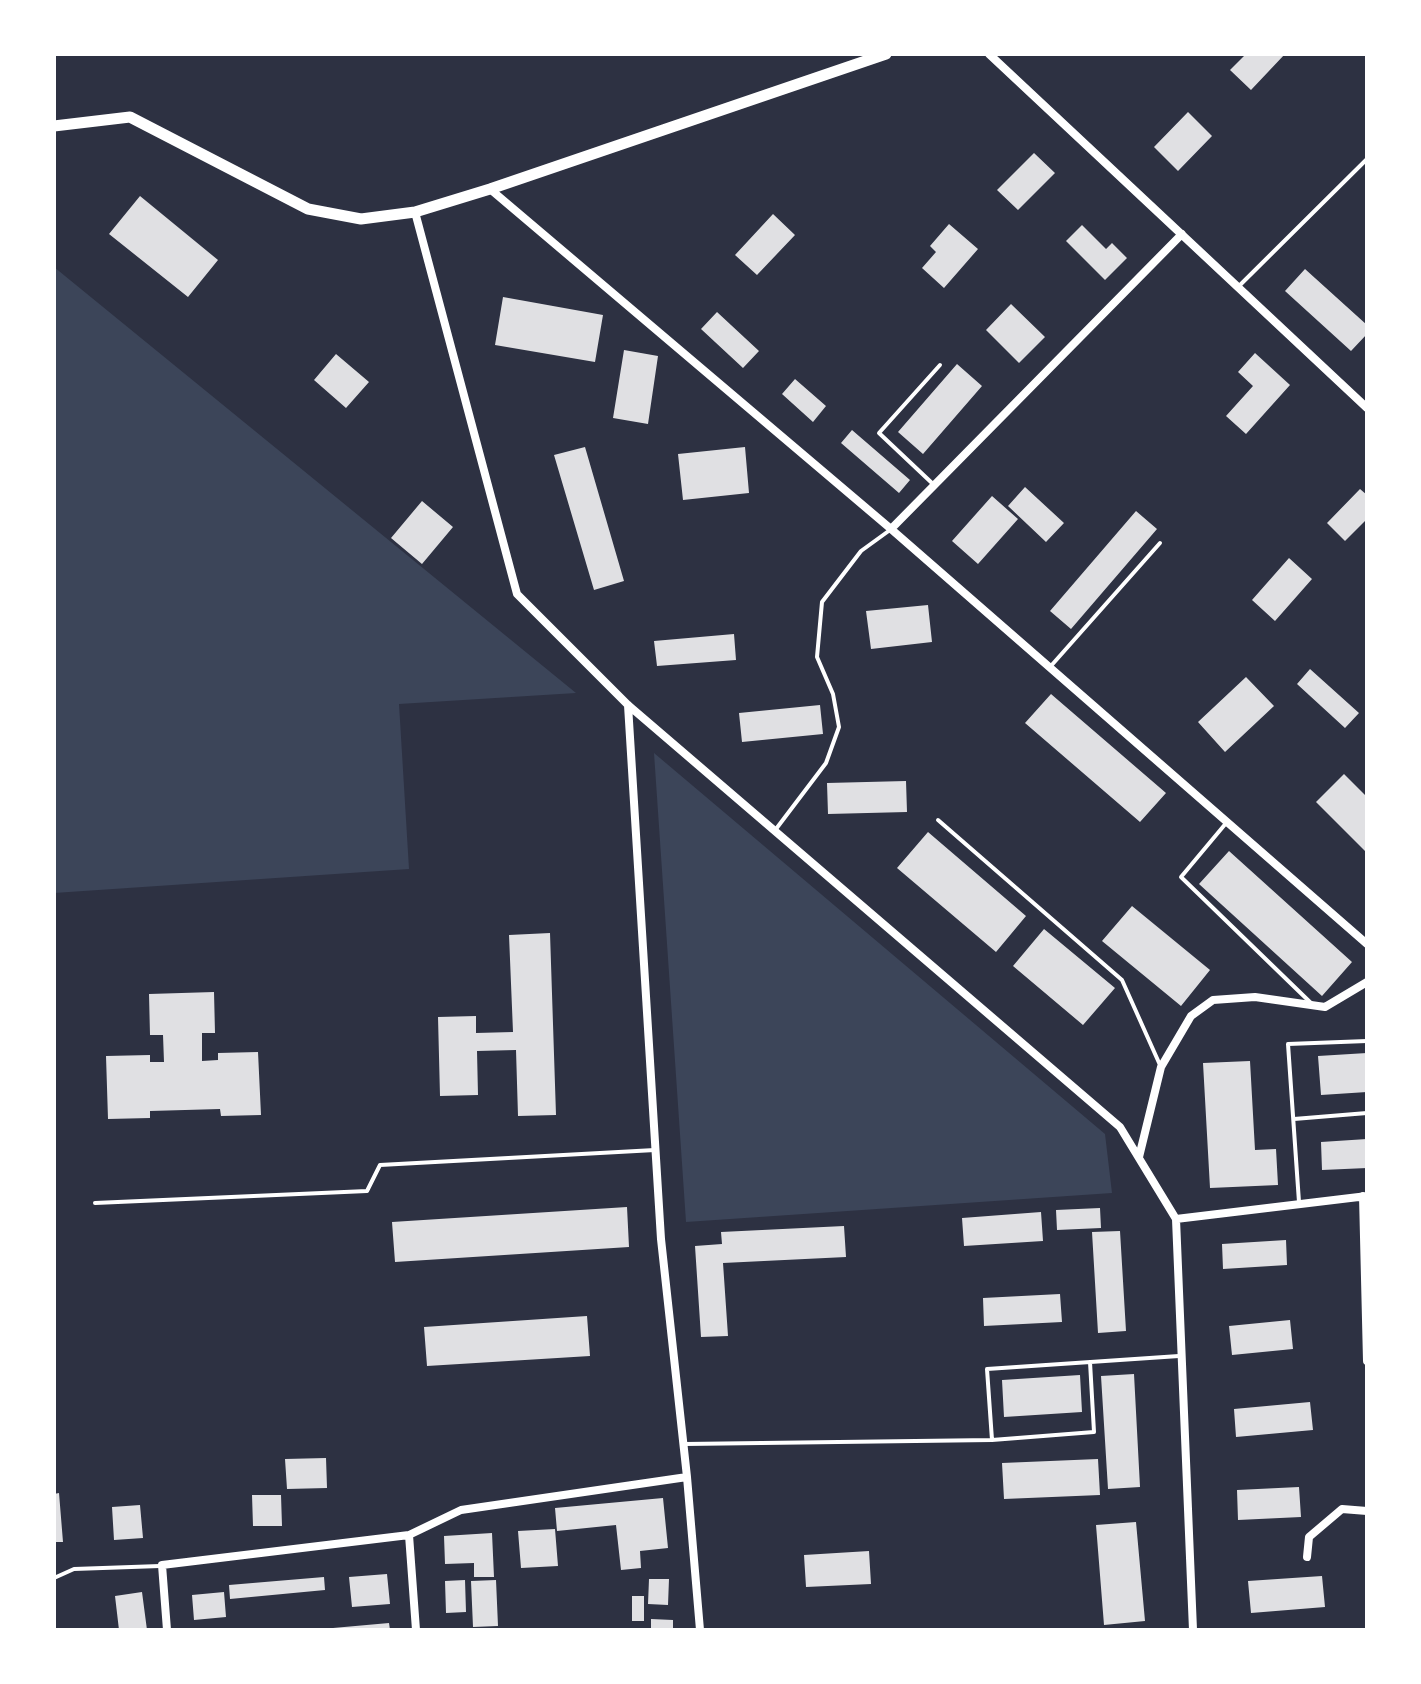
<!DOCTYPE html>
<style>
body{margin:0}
#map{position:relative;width:1421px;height:1684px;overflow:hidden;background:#2d3142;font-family:Barlow,sans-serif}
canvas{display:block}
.frame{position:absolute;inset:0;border:56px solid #fff;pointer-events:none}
</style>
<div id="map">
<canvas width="1421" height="1684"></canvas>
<div class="frame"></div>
</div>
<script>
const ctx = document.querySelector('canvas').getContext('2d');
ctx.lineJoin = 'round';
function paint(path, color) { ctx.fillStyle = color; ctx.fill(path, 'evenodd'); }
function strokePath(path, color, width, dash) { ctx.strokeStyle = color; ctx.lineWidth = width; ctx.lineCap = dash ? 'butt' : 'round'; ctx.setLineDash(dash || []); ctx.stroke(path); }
const green = new Path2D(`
 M54 267 576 693 399 704 409 869 54 893Z
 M654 753 1105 1134 1112 1193 686 1222Z`);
const building = new Path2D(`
 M1246 54H1285L1251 90 1230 70Z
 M1188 112 1212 136 1178 171 1154 147Z
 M1034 153 1055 173 1018 210 997 190Z
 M140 196 218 260 188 297 109 234Z
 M773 214 795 235 757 275 735 255Z
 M949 224 978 249 944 288 922 268 936 252 930 246Z
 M1082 225 1106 249 1112 243 1127 258 1105 280 1066 241Z
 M1305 269 1367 325V334L1351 351 1285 291Z
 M503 297 603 315 595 362 495 345Z
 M1011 304 1045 337 1019 363 986 330Z
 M717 312 759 351 743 368 701 329Z
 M624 350 658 356 648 424 613 418Z
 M1255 353 1290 385 1246 434 1226 416 1253 386 1238 372Z
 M336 354 369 382 346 408 314 380Z
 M957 364 982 386 923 454 898 432Z
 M795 379 826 406 813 422 782 394Z
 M852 430 910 480 899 493 841 443Z
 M585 447 624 581 594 590 554 455Z
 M745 447 749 493 683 500 678 454Z
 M1025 487 1064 523 1046 542 1008 506Z
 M1360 489 1367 495V519L1345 541 1327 523Z
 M992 496 1018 519 978 564 952 541Z
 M422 501 453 527 422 564 391 538Z
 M1136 511 1157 529 1071 629 1050 611Z
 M1289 558 1312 579 1275 621 1252 600Z
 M928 605 932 642 871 649 866 611Z
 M734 634 736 660 657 666 654 641Z
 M1310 669 1359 713 1345 728 1297 684Z
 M1246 677 1274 706 1225 752 1198 722Z
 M1051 694 1166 793 1140 822 1025 723Z
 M820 705 823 734 742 742 739 713Z
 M1344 774 1367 797V853L1316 802Z
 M906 781 907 812 828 814 827 783Z
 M928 832 1026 916 996 952 897 868Z
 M1229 851 1352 962 1322 996 1199 884Z
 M1132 906 1210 970 1181 1006 1102 941Z
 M1044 929 1115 988 1083 1025 1013 966Z
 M550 933 556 1115 518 1116 516 1050 477 1051 478 1095 440 1096 438 1017 476 1016V1033L513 1032 509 935Z
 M214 992 215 1033H202V1061L218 1060V1053L258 1052 261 1115 221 1116 220 1109 150 1111V1118L108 1119 106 1056 150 1055V1062H164L163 1035H150L149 994Z
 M1367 1053V1092L1321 1095 1318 1056Z
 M1250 1061 1255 1150 1276 1149 1278 1185 1210 1188 1203 1063Z
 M1367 1139V1168L1322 1170 1321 1142Z
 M627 1207 629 1247 395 1262 392 1222Z
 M1100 1208 1101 1228 1057 1230 1056 1210Z
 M1041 1212 1043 1241 964 1246 962 1218Z
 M844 1226 846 1257 723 1263 728 1336 701 1337 695 1246 722 1244 721 1232Z
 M1120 1231 1126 1331 1098 1333 1092 1232Z
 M1286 1240 1287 1265 1223 1269 1222 1244Z
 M1060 1294 1062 1322 984 1326 983 1298Z
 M587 1316 590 1356 427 1366 424 1327Z
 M1290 1320 1293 1349 1232 1355 1229 1326Z
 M1134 1374 1140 1487 1108 1489 1101 1376Z
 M1080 1375 1082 1412 1004 1417 1002 1380Z
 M1310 1402 1313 1430 1236 1437 1234 1409Z
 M326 1458 327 1488 287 1489 285 1459Z
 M1098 1459 1100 1495 1004 1499 1002 1463Z
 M1299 1487 1301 1517 1238 1520 1237 1490Z
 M59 1493 63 1542H54V1494Z
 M252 1495H281L282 1526H253Z
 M663 1498 668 1548 640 1551 641 1568 621 1570 616 1525 557 1531 555 1508Z
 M140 1505 143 1538 114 1540 112 1507Z
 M1136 1522 1145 1621 1104 1625 1096 1525Z
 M555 1529 558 1566 521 1568 518 1531Z
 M492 1533 494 1577H474V1563L445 1564 444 1536Z
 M869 1551 871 1584 806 1587 804 1555Z
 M387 1574 390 1604 352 1607 349 1577Z
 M1322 1576 1325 1607 1251 1613 1248 1581Z
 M324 1577 325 1590 230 1599 229 1585Z
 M649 1579H669L668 1605 648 1604Z
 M465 1580 466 1612 446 1613 445 1581Z
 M496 1580 498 1626 473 1627 471 1581Z
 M142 1592 147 1630H119L115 1596Z
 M224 1592 226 1617 194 1620 192 1595Z
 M632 1596H644V1621H632Z
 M651 1619 673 1620V1630H651Z
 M389 1623 390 1630H333V1628Z`);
const service = new Path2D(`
 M1238 287 1367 159
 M933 484 879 433 940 365
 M1050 667 1160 543
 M938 820 1122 980 1160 1065
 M1227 822 1181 877 1312 1004
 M776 829 826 763 839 727 833 694 817 657 822 602 861 551 890 530
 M1294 1119 1367 1113
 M1299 1202 1288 1044 1367 1041
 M95 1203 367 1191 380 1165 655 1150
 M992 1440 1094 1432 1090 1362
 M685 1444 992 1440 987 1369 1179 1356
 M54 1578 74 1569 160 1566`);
const minor = new Path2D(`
 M989 54 1367 408
 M490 189 891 529 1367 944
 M415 212 517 594 628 705 1120 1127 1176 1219 1193 1630
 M891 529 1182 234
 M628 705 661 1239 687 1477 700 1630
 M1139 1157 1161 1067 1191 1016 1213 1000 1255 997 1325 1007 1367 982
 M1363 1196 1367 1361
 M1176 1219 1367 1196
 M409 1535 416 1630
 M1307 1557 1309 1537 1342 1509 1367 1511
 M167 1630 162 1565 409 1535 461 1510 687 1477`);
const tertiary = new Path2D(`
 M54 126 130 117 308 209 361 219 415 212 490 189 886 54`);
paint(green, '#3c4559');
paint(building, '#e0e0e3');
strokePath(service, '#fff', 4);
strokePath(minor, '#fff', 8);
strokePath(tertiary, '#fff', 11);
</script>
